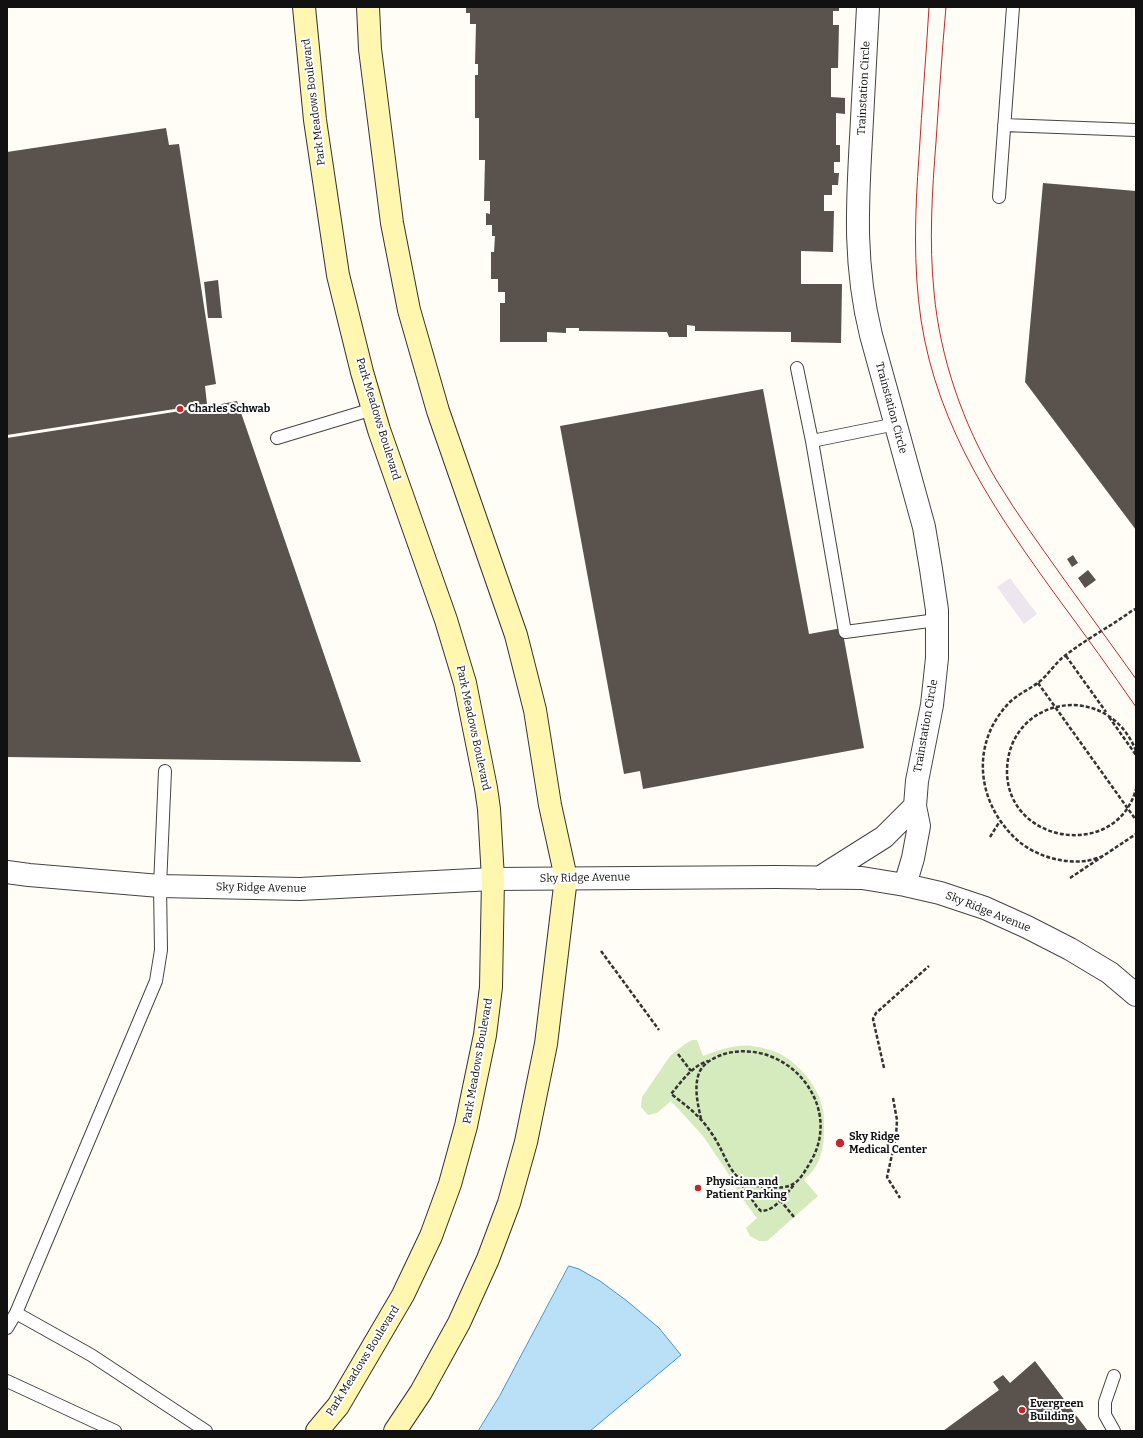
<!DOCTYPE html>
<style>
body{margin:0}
#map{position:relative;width:1143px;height:1438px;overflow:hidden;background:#fffdf5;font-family:Bitter,serif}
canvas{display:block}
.frame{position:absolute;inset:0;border:8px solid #111;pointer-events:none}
</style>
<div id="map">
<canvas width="1143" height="1438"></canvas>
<div class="frame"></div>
</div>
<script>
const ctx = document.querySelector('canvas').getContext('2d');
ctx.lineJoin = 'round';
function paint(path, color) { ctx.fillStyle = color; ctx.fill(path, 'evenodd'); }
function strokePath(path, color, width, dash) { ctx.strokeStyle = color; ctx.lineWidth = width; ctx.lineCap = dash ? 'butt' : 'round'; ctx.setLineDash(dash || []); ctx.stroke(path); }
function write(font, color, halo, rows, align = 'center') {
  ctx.font = font + ' Bitter,serif'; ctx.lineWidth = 4; ctx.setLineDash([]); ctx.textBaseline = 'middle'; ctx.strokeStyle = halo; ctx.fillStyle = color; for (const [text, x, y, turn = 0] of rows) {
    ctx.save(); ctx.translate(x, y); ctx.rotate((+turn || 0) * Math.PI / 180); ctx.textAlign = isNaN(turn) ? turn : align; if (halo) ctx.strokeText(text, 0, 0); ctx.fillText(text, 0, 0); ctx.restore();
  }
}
const industrial = new Path2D(`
 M1010 578 1037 614 1024 624 997 587Z`);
const green = new Path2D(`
 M692 1040H697L703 1056C720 1050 735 1044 753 1046 763 1048 774 1050 782 1055 801 1066 819 1088 823 1110 824 1117 824 1124 824 1131 824 1143 822 1156 816 1166 813 1171 808 1176 804 1180L818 1196 767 1241H759L750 1236 746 1228 757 1218 741 1197 726 1170 703 1136 671 1101 657 1113 648 1115 641 1107 642 1097 670 1056 685 1044Z`);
const water = new Path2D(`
 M569 1266 579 1269 600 1281 627 1301 659 1328 681 1355 590 1431H478L499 1397Z`);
const building = new Path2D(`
 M466 7H839V11H833V25H839L838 68H831V97L845 98V114L836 113V145H840V162H834V173H839L838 185H832V195H824V211H834L833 252 801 251V284H842L841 343 791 342V332L695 331V326L687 325V337H669L667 332 579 331V328H566V333L547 332V342H500V303H505V292H498V279H491V252H494L495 236H492V225H486V213L490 214V201H484L485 160H479V118H475V75H478V64H475L476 24H470V13H466Z
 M166 128 169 145 179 144 216 384 205 386 207 404 7 435V152Z
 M1043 183 1136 191V530L1025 382Z
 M218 280 222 318H208L204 282Z
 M763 389 809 634 842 628 864 748 643 789 640 771 624 774 560 426Z
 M237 401 361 762 7 757V438L206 407Z
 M1073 555 1078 563 1072 567 1067 559Z
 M1088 570 1096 580 1085 588 1078 578Z
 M1035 1361 1088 1431H943L999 1390 993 1382 1003 1375 1010 1383Z`);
const path = new Path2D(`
 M1066 656 1106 712
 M1038 683 1136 820
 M1109 717 1136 755
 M1136 751C1108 679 1007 696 1007 772 1008 845 1117 860 1136 789
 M990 837 1000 821
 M1103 856C1098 858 1091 860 1086 861 1059 864 1029 854 1011 834 975 796 972 739 1011 701 1020 693 1030 689 1039 682 1048 675 1054 665 1062 658 1084 640 1110 627 1133 610L1136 609
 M1070 878 1136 834
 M601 951 659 1030
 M678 1054 691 1071
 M884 1068 873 1019 876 1013 929 966
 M893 1098 897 1120 896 1137 887 1177 900 1198
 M701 1119C698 1105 693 1085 700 1071 705 1062 715 1057 724 1054 786 1037 844 1104 811 1161 797 1185 794 1189 766 1187 727 1185 730 1158 710 1131 700 1116 686 1105 671 1094 682 1081 692 1066 708 1061
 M738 1179 757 1207 761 1211C775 1211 785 1195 794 1185
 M780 1200 794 1217`);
const service = new Path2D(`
 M1004 125 1136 130
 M999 197 1013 7
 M797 368 812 441
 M896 424 812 441 845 632 937 620
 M277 438 373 409
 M16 1313 156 981 161 950 160 886 165 771
 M7 1328 16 1313 91 1355 206 1431
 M1114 1376 1105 1402V1415L1114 1431
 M7 1381 115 1431`);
const minor = new Path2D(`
 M868 7C866 51 863 94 861 138 857 208 854 266 871 335L924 527 931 569 937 610V658L932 705 917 781 915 806 919 826 913 858 905 885
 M7 872 29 875 160 886 300 889 493 879 775 877 862 878 905 885 940 893 985 908 1027 927 1070 949 1110 973 1136 995
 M819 878 884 837 915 806`);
const secondary = new Path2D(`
 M304 7 315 120 338 275 362 372 379 430 446 620 465 683 486 788 489 809 493 879 491 987 485 1035 466 1126 450 1184 431 1236 403 1295 338 1406 317 1431
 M368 7 370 49 392 223 409 310 438 411 516 635 535 710 550 805 566 878 546 1044 526 1142 509 1203 488 1259 459 1323 421 1392 395 1431`);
const tram = new Path2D(`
 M929 7C926 57 922 106 919 156 915 211 913 265 921 320 938 430 997 514 1060 601 1086 636 1111 671 1136 707
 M946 7C942 52 939 97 936 142 932 192 929 242 934 292 940 358 963 424 997 481 1017 514 1039 544 1061 575 1086 610 1111 644 1136 679`);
const markers = [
 [180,409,4,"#c4262e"],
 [840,1143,5,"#c4262e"],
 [698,1188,4,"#c4262e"],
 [1022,1410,4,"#c4262e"]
];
const streetNames = [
 ["Trainstation Circle",864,88,-87],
 ["Park Meadows Boulevard",314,102,-97],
 ["Trainstation Circle",891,408,75],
 ["Park Meadows Boulevard",378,419,73],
 ["Trainstation Circle",926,726,-80],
 ["Park Meadows Boulevard",473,728,78],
 ["Sky Ridge Avenue",585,878,-1],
 ["Sky Ridge Avenue",261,888,1],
 ["Sky Ridge Avenue",988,912,22],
 ["Park Meadows Boulevard",478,1061,-80],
 ["Park Meadows Boulevard",363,1361,-58]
];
const poiNames = [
 ["Charles Schwab",188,409],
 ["Sky Ridge",849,1137],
 ["Medical Center",849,1150],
 ["Physician and",706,1182],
 ["Patient Parking",706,1195],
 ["Evergreen",1030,1404],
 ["Building",1030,1417]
];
paint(industrial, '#eee6ef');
paint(green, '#d5ebbd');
paint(water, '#b9e0f7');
strokePath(water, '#3f96cf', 1);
paint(building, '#5a524d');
strokePath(service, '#444', 14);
strokePath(minor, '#444', 24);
strokePath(secondary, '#333', 24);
strokePath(path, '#333', 2.5, [4, 2]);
strokePath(service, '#fff', 12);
strokePath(minor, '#fff', 22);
strokePath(secondary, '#fff6b0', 22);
strokePath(tram, '#c4262e', 1);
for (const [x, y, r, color] of markers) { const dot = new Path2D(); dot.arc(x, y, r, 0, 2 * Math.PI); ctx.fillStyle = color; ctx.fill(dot); strokePath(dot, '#fff', 1.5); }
write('11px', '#111', '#fff', streetNames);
write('bold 11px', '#111', '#fff', poiNames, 'left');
</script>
